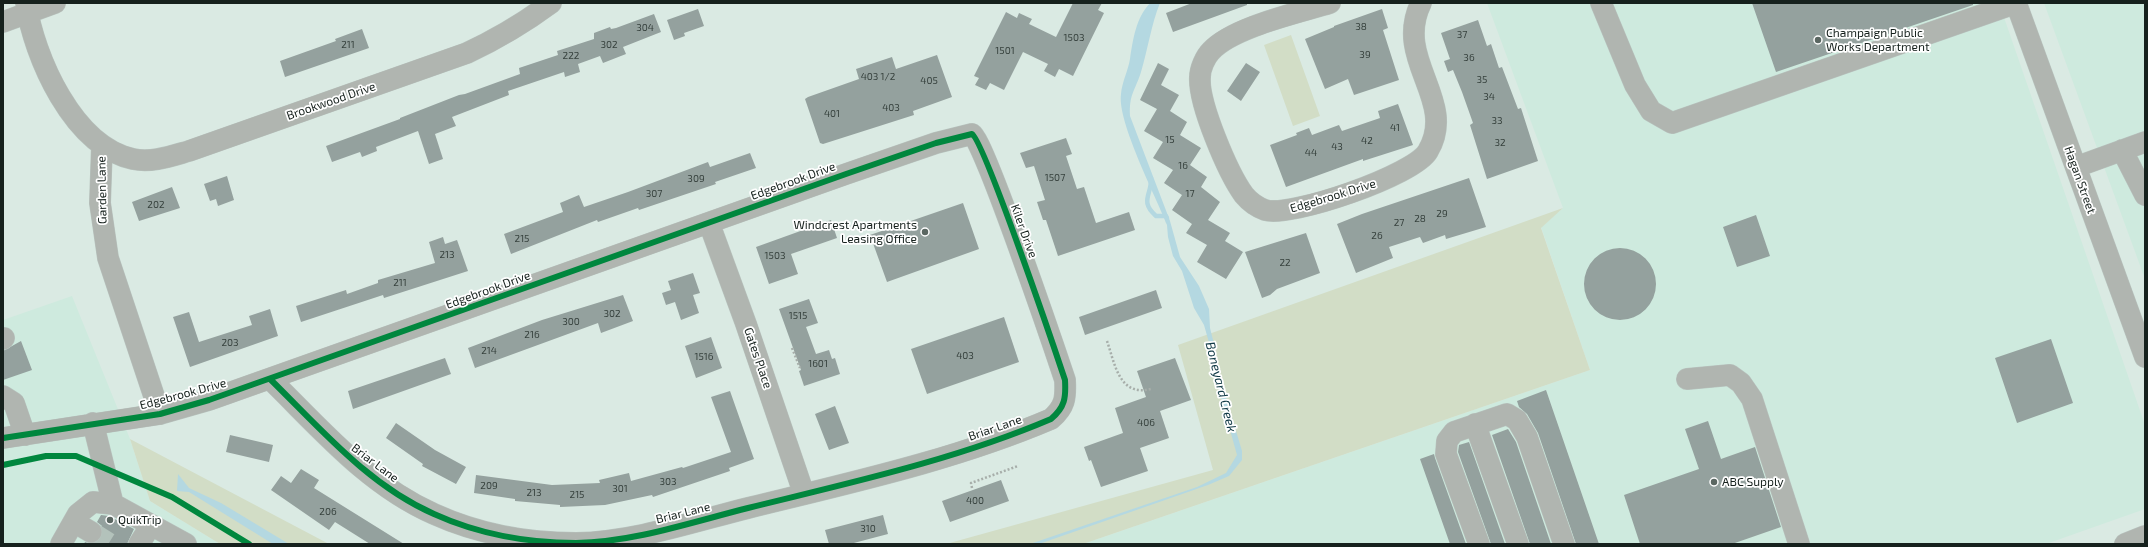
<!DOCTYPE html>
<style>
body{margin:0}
#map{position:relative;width:2148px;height:547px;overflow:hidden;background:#daeae3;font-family:"Exo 2",sans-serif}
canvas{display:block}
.frame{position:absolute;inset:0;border:4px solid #16211d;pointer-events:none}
</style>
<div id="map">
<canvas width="2148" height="547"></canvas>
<div class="frame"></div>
</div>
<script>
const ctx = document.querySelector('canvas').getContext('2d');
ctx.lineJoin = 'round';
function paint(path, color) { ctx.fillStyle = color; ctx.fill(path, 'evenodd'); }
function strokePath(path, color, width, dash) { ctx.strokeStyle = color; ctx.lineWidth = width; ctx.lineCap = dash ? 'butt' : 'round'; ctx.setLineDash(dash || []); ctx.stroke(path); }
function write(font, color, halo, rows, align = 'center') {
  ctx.font = font + ' "Exo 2",sans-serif'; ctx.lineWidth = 3.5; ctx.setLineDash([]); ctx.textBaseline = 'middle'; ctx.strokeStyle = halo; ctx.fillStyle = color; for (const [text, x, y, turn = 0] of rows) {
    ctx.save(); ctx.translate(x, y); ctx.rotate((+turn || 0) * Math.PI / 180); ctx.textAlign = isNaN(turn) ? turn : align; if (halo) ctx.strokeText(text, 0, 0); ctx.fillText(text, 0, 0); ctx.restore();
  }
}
const built = new Path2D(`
 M1487 3H1999L2145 425V509L2046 544H1083L1590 370 1541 227 1563 208Z
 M2044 3H2145V279Z
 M72 296 130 439 150 501 220 544H3V320Z`);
const green = new Path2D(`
 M1291 35 1320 116 1293 126 1264 45Z
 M1563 208 1541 228 1590 370 1083 544H946L1213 470 1178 345Z
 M130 439 329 544H220L150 501Z`);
const water = new Path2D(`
 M1150 3H1160C1151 25 1148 49 1141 72 1135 91 1129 94 1130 116L1170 221 1180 257 1199 286 1209 309 1210 328 1215 348 1214 357 1242 451V460L1229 476 1208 485 1039 544H1030L1197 487 1226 473 1237 455 1210 358V346L1204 325 1194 308 1182 271 1173 256 1168 237 1167 225C1156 196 1117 122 1121 94 1122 82 1128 71 1130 59 1133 39 1136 18 1150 3Z
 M178 474 189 488 221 503 289 544H273L189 492 177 491Z`);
const stream = new Path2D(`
 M1151 178C1152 195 1139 201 1156 216H1166L1167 218`);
const building = new Path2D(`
 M1073 3H1102L1098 10 1104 13 1073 76 1059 69 1055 77 1044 71 1048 64 1023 52 1004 90 990 83 986 90 975 85 979 78 974 76 1006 12 1017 18 1019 13 1032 19 1029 24 1056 37Z
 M1192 3H1247V5L1173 32 1166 13Z
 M1752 3H1973V5L1776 72Z
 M698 9 704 26 684 33 685 36 674 40 667 20Z
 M1382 9 1388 28 1383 30 1399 80 1354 95 1348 79 1325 89 1305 39 1334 27V26Z
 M654 14 661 32 623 47 626 54 603 63 600 56 578 64 580 72 565 77 564 72 508 91 509 95 452 117 456 126 435 134 443 159 429 164 418 131 376 147 377 151 362 157 360 152 332 162 326 146 400 119V118L459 95 465 94 520 74 519 68 558 55 557 51 594 39V33L610 27 611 29 616 28Z
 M1478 20 1487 46 1491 44 1499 68 1502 67 1518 109 1521 108 1538 161 1487 179 1470 125 1473 123 1462 92 1453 70 1448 72 1444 61 1450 59 1441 33Z
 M362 29 369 48 285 77 280 61 336 41 335 39Z
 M937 55 952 97 913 111 914 115 823 144 820 143 805 99 808 97 859 79 856 69 892 57 896 69Z
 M1158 63 1169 69 1161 85 1179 95 1170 111 1187 122 1180 135 1201 148 1190 165 1207 177 1201 187 1220 202 1208 220 1230 233 1225 241 1243 252 1226 279 1197 262 1207 245 1186 233 1192 224 1172 210 1182 195 1164 183 1173 170 1153 158 1163 142 1144 131 1157 109 1140 100Z
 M1246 63 1260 72 1241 101 1227 91Z
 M1398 104 1413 145 1363 161V159L1286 187 1270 145 1297 135 1296 133 1309 128 1312 135 1339 125 1342 131 1380 118 1378 111Z
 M1066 138 1072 154 1066 156 1077 189 1084 187 1096 223 1129 212 1135 230 1058 256 1046 220H1043L1037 202 1045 200 1034 166 1026 168 1020 153Z
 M750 153 756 168 715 182 716 184 639 210 638 208 598 222 597 220 511 254 504 234 563 212 560 203 579 195 584 207 628 192 708 162 710 167Z
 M227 176 234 200 218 206 216 199 210 201 204 184Z
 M1469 178 1486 227 1446 239 1445 235 1423 243 1420 237 1389 247 1393 258 1356 273 1337 224 1362 214Z
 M172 187 180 208 139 221 132 202Z
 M963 203 979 249 887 282 870 235Z
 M1756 215 1770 256 1737 267 1723 227Z
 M831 220 837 238 791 254 798 274 769 284 756 247Z
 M1306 233 1320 273 1277 289 1270 295 1262 298 1245 252Z
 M443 237 445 244 457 240 468 271 384 298 383 295 301 322 296 306 346 290 347 294 378 283V280L435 263 429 242Z
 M1584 284a36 36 0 1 1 72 0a36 36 0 1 1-72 0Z
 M693 273 700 293 693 295 699 313 681 320 675 302 666 305 662 293 671 290 668 281Z
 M1156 290 1162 308 1085 335 1079 317Z
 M623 295 633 321 601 333 598 323 475 368 468 348 542 320Z
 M809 299 818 323 806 327 816 354 829 350 832 359 835 358 840 374 804 386 799 371 801 370 779 309Z
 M270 309 278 336 190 367 173 317 189 312 199 342 252 325 249 316Z
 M1004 317 1019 362 927 394 911 349Z
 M711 337 722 368 696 378 685 346Z
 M2051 339 2073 403 2017 423 1995 358Z
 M21 341 32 370 3 380V351Z
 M445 358 451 374 353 409 348 391Z
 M1175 358 1191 400 1160 411 1169 438 1140 448 1148 471 1101 487 1091 460 1089 461 1084 447 1123 433 1115 408 1146 397 1137 371Z
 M1546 390 1599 544H1576L1538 433 1527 414 1519 407 1517 401Z
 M730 391 754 459 729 468 730 471 653 497 652 495 605 505 560 507V505L515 501V499L474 493 476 475 552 485 600 483 599 480 629 473 631 481 682 467 683 468 731 452 711 397Z
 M835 406 849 443 829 450 815 414Z
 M1708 421 1721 459 1755 447 1781 527 1732 544H1640L1624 495 1699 469 1685 429Z
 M396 423 435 450 466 467 456 484 422 466 423 464 386 438Z
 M1508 429 1516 442 1551 544H1530L1492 435Z
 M230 435 273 445 269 462 226 452Z
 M1469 442 1505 544H1491L1458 452 1459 445Z
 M1434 454 1435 458 1466 544H1450L1420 459Z
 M301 469 319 480 314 488 404 544H370L335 522 329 530 271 490 281 476 291 483Z
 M1001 480 1009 501 950 522 942 501Z
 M101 515 109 516 134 529 127 544H84L85 542 91 544 97 543 102 538V526L97 522Z
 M883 515 888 534 850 544H829L825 530Z`);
const minorTunnel = new Path2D(`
 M91 532 110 544`);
const path = new Path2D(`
 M1107 341C1115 364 1119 397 1151 389
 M792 348 800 368
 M972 488 971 483 1018 466`);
const minor = new Path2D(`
 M26 3C34 57 73 146 133 159 152 163 171 156 189 151L467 53C497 39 524 23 551 3
 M1330 3C1298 13 1233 27 1211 51 1205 57 1200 69 1200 77 1198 103 1228 173 1244 195 1249 201 1257 207 1265 210 1290 218 1415 175 1428 151 1458 100 1393 60 1421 3
 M1601 3 1635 85 1651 111 1672 123 2016 3
 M2016 3 2145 357
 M3 22 55 3
 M102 145 100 203 108 258 160 414
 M2122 150 2145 195
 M2076 167 2145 142
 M709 223 746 324 804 494
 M3 339 4 338
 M1687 379 1730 375 1741 383 1752 399 1799 544
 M3 396 14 403 25 435
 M93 423 113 504 186 544
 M1475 424 1518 544
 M3 438 160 414 209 400 846 174 936 143 972 134C984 141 1055 350 1065 380 1066 398 1065 407 1051 419 955 460 849 483 748 508 692 522 634 542 576 543 529 543 478 534 434 514 368 485 321 429 270 379
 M74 522 91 532
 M61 544 78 514 93 502 113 504
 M139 544 151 525
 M1479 544 1446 454 1447 441 1454 432 1507 414 1517 420 1527 437 1564 544
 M2125 544 2145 536`);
const cycleway = new Path2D(`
 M3 438 160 414 209 400 846 174 936 143 972 134C984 141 1055 350 1065 380 1066 398 1065 407 1051 419 955 460 849 483 748 508 692 522 634 542 576 543 529 543 478 534 434 514 368 485 321 429 270 379
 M3 465 46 456H76L172 497 249 544`);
const markers = [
 [1818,40,4,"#5b6762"],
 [925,232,4,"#5b6762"],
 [1714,482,4,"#5b6762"],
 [110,520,4,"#5b6762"]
];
const numberNames = [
 ["38",1361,27],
 ["304",645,28],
 ["37",1462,35],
 ["1503",1074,38],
 ["211",348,45],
 ["302",609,45],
 ["1501",1005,51],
 ["39",1365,55],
 ["222",571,56],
 ["36",1469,58],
 ["403 1/2",878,77],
 ["35",1482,80],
 ["405",929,81],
 ["34",1489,97],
 ["403",891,108],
 ["401",832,114],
 ["33",1497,121],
 ["41",1395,128],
 ["15",1170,140],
 ["42",1367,141],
 ["32",1500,143],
 ["43",1337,147],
 ["44",1311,153],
 ["16",1183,166],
 ["1507",1055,178],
 ["309",696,179],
 ["307",654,194],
 ["17",1190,194],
 ["202",156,205],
 ["29",1442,214],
 ["28",1420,219],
 ["27",1399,223],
 ["26",1377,236],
 ["215",522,239],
 ["213",447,255],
 ["1503",775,256],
 ["22",1285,263],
 ["211",400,283],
 ["302",612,314],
 ["1515",798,316],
 ["300",571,322],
 ["216",532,335],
 ["203",230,343],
 ["214",489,351],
 ["403",965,356],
 ["1516",704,357],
 ["1601",818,364],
 ["406",1146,423],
 ["303",668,482],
 ["209",489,486],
 ["301",620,489],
 ["213",534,493],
 ["215",577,495],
 ["400",975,501],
 ["206",328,512],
 ["310",868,529]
];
const poiNames = [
 ["Champaign Public",1826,33],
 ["Works Department",1826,47],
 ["Windcrest Apartments",917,225,"right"],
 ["Leasing Office",917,239,"right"],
 ["ABC Supply",1722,482],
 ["QuikTrip",118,520]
];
const streetNames = [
 ["Brookwood Drive",331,101,-19],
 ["Hagan Street",2080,180,70],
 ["Edgebrook Drive",793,181,-20],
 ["Garden Lane",102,190,-91],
 ["Edgebrook Drive",1333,196,-17],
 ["Kiler Drive",1024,231,70],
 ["Edgebrook Drive",488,290,-20],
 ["Gates Place",758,358,71],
 ["Edgebrook Drive",183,394,-15],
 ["Briar Lane",995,428,-19],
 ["Briar Lane",375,463,37],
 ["Briar Lane",683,513,-14]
];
const waterNames = [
 ["Boneyard Creek",1221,387,76]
];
paint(built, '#ceeade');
paint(green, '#d2ddc6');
paint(water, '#b4d8e1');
strokePath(stream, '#b4d8e1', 4.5);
paint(building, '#94a19e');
strokePath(minorTunnel, '#b3c2bb', 21, [21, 10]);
strokePath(minor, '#b8c4bf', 22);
strokePath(path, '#a7aeaa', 2.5, [2, 2]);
strokePath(minor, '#b0b5b0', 21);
strokePath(cycleway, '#00873e', 6);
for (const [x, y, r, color] of markers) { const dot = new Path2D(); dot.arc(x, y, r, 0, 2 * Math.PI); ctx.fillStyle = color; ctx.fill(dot); strokePath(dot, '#fff', 1.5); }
write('10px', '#36413d', null, numberNames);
write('12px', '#16211d', '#fff', poiNames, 'left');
write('12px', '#16211d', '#fff', streetNames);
write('italic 13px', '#113a46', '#fff', waterNames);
</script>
